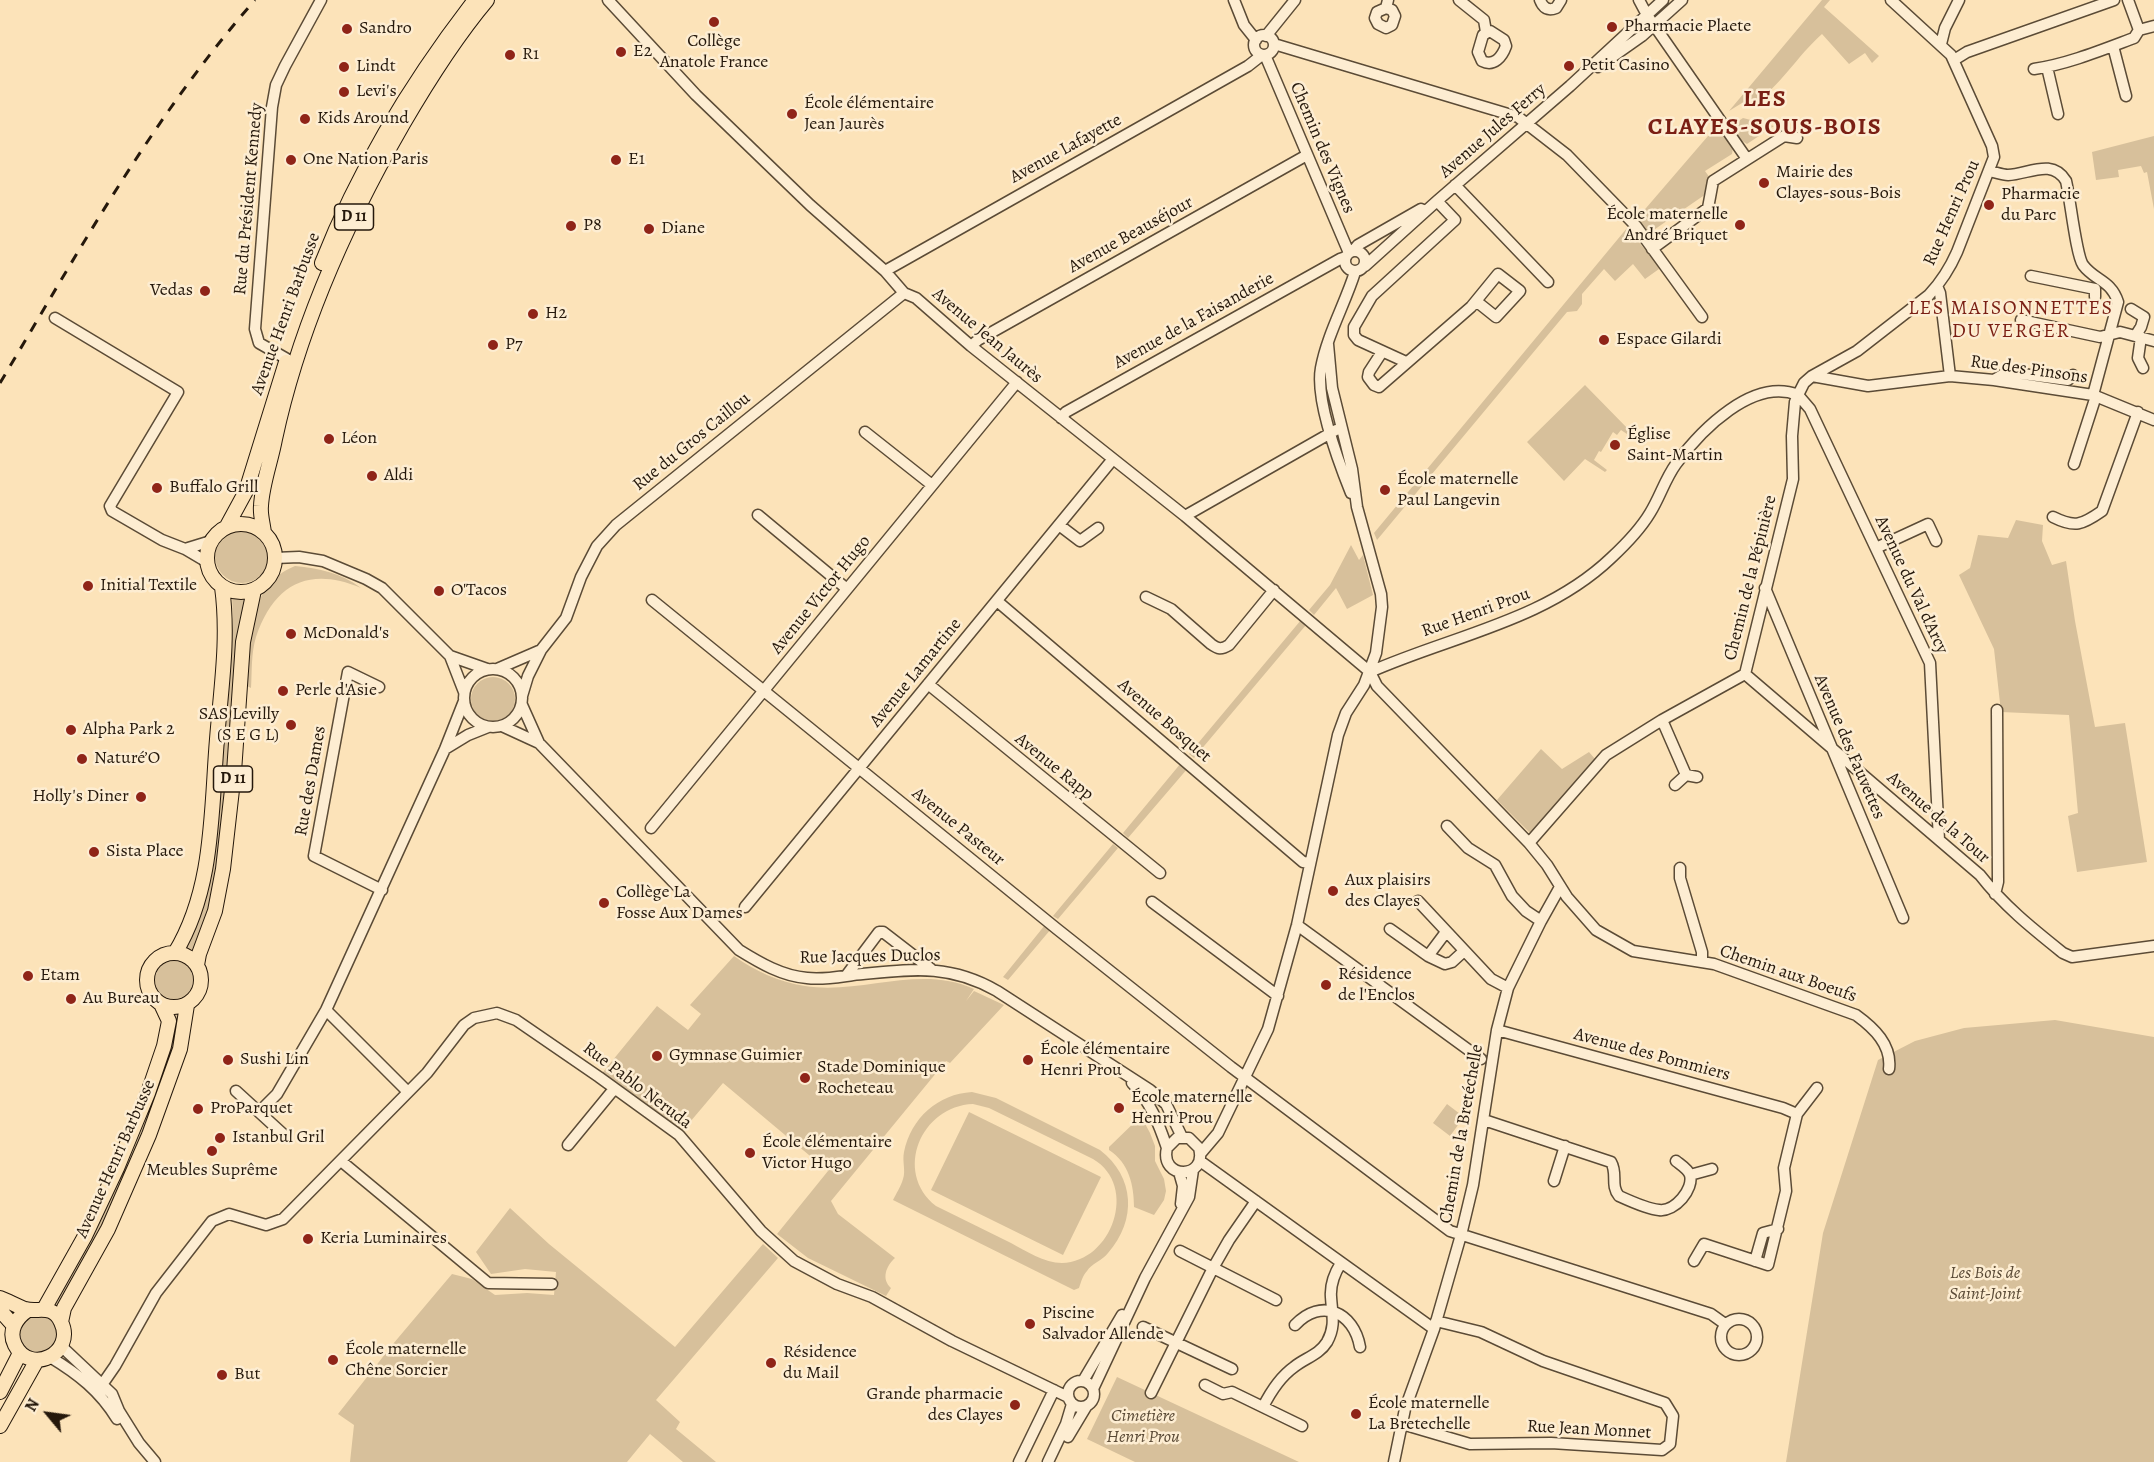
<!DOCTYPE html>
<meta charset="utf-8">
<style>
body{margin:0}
#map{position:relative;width:2154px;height:1462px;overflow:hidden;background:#fce3b9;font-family:Alegreya,serif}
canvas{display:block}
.north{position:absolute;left:18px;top:1384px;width:60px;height:60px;-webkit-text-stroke:4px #fdedd2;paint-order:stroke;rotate:299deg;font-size:16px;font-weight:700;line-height:24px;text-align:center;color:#25180b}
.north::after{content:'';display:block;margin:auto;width:21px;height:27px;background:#25180b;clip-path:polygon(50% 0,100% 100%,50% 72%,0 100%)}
</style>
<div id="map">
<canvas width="2154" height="1462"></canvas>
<div class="north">N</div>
</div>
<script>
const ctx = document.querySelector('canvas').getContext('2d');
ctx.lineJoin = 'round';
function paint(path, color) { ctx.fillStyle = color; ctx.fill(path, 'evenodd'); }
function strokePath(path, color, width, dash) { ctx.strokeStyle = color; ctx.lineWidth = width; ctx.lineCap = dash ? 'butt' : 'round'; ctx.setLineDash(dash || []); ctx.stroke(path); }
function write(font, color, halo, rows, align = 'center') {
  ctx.font = font + ' Alegreya,serif'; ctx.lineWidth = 5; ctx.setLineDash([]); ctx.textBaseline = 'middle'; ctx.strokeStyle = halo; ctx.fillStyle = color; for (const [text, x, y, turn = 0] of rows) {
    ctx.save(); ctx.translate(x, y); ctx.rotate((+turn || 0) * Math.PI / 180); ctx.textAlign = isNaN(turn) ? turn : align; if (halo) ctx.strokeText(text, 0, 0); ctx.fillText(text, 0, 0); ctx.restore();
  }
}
const green = new Path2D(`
 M1822 0H1830L1824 7 1879 56 1872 63 1865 53 1849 64 1822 34C1797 56 1780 87 1752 105L1742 103 1729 111Z
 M1743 118 1774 126 1747 144 1739 139 1731 126Z
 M1722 134 1733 148 1732 154 1705 171 1710 178 1706 194 1645 236 1634 222 1708 136Z
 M2154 136V209L2147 172 2144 173 2141 166 2118 170 2119 177 2096 180 2092 152Z
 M1627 228 1658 265 1659 269 1645 279 1633 264 1615 281 1604 269 1582 294V304L1577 311 1567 312 1377 540 1374 533Z
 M1585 385 1632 433 1630 436 1621 430 1617 435 1613 432 1601 452 1599 451 1594 460 1607 470 1605 472 1585 459 1564 481 1527 442Z
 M2016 520 2043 525 2042 541 2052 565 2066 561 2075 621 2095 727 2125 723 2147 862 2077 872 2068 816 2078 813 2069 715 2001 712 1994 649 1959 575 1970 568 1978 535 2008 538Z
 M215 556a27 27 0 1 1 54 0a27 27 0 1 1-54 0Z
 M1351 545 1359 560 1363 555 1373 595 1347 609 1336 588 1314 615 1309 610 1330 585Z
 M295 566C319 568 341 573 361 588 309 566 274 584 256 637 251 653 252 672 251 688L247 686C250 641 247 585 295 566Z
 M232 595 248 596 219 860 208 918 193 952 185 947 201 915 209 882 215 843 233 617Z
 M1301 620 1306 625 1194 758 1189 754Z
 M471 699a22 22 0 1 1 44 0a22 22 0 1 1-44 0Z
 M1541 749 1562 769 1589 752 1595 759 1531 834 1497 800Z
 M1181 763 1188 768 1128 838 1123 833Z
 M1113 844 1118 848 1058 919 1053 916Z
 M1045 925 1051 929 1008 980 1003 977Z
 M734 956C755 971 779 982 805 986 861 995 920 964 974 989L966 1001 974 991 1004 1005 950 1063 946 1061 831 1201 838 1214 895 1258C886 1266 881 1279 891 1288L886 1296 808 1258 777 1234 828 1171 723 1083 679 1135 599 1077 657 1006 688 1030 701 1014 690 1005Z
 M155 980a19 19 0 1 1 38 0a19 19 0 1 1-38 0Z
 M182 1010 175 1052 153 1110 101 1231 61 1308 53 1304 99 1216 171 1011Z
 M2055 1020 2154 1037V1462H1786L1823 1233 1878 1060 1915 1041 1964 1028Z
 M972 1092 996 1098 1100 1150C1135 1177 1137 1220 1108 1253 1103 1260 1091 1264 1087 1271 1083 1275 1081 1282 1079 1288L1074 1290 893 1200C896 1194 901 1186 903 1179 906 1171 902 1161 904 1152 911 1118 938 1094 972 1092ZM973 1104 989 1108 1093 1159C1139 1186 1112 1262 1062 1263 1044 1263 1026 1251 1011 1243 986 1231 961 1218 936 1206 893 1172 921 1106 973 1104Z
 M1447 1104 1464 1117 1450 1136 1433 1123Z
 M969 1112 1101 1177 1063 1255 931 1190Z
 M1141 1116 1150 1133 1155 1146V1161L1164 1179 1166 1191 1164 1200 1154 1215 1134 1207C1134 1185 1129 1163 1109 1150V1147Z
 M510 1208 549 1244 675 1347 763 1244 778 1258 656 1400 680 1422 676 1429 716 1462H683L650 1434 627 1462H350L354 1425 338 1414 393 1344 452 1274 472 1279 495 1295 527 1293 554 1295 556 1272 525 1269 491 1274 476 1252Z
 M20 1334a19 19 0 1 1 38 0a19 19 0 1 1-38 0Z
 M1117 1377 1299 1462H1135L1087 1439Z`);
const minor = new Path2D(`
 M608 0 696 95 810 205 885 271 904 293 916 298 971 346 1185 516 1370 672 1377 686 1529 843 1547 865 1567 897 1596 930 1633 951 1714 964 1856 1015C1874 1028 1892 1045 1889 1069
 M1234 0 1244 25 1256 40
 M1459 0 1484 20 1486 32
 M1540 0C1543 8 1548 11 1556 8L1561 0
 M1639 0 1647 15 1747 159
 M2128 0 2139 30
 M1386 8 1392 10 1395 16 1392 25 1386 28 1378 24 1375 18 1377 12 1386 8 1388 0
 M1490 31 1504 40 1506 46C1502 57 1494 67 1482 61L1478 52 1483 35Z
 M1254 45a10 10 0 1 1 20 0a10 10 0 1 1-20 0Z
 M1266 36 1295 0
 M1274 44 1518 117 1567 155 1636 226 1702 317
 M1941 44 1945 28 1959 0
 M2113 46 2126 96
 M1265 55 1349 253
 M1954 60 1967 52 2114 0
 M1598 67 1642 36 1682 0
 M2047 67 2058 114
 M2034 69C2068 64 2102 50 2134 38L2139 30 2154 26
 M1989 171C1995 172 2002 175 2008 175 2029 174 2052 158 2066 181 2070 197 2076 255 2083 265 2095 281 2111 280 2118 302L2093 395
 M1455 185 1548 282
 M1652 249 1708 208 1713 181 1784 136 1797 138
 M1345 261a10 10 0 1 1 20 0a10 10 0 1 1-20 0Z
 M1353 251 1358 245 1421 209
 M1365 266 1437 201 1570 86 1663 0
 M885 271 1248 66 1262 55
 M2031 276 2095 289V297
 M1937 286 1940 293 1950 376
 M2131 309 2144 317 2141 327 2136 335
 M55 318 178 392 110 506 112 511 162 540 185 549 207 562
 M2021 320 2100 337 2120 332 2154 341
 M2141 337 2138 358 2143 368
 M971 346 978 340 1307 155
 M1382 352 1369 372 1368 377 1374 385 1379 387 1471 307 1498 274 1520 291 1496 317 1476 301
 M287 359 259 343 255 329 272 107 276 85 285 66 321 0
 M1406 362 1358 340 1354 335V327L1372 296 1455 220 1437 201
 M1812 376 1868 386 1950 376 1994 380 2093 395 2154 420
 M1994 380 2007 372 2068 380 2073 375
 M1061 418 1066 412 1340 259 1346 257
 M865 432 932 485
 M2074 464 2096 396
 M1351 493C1339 463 1315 400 1321 368 1327 335 1345 304 1355 272
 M758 515 847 589
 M1185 516 1336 430
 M2053 517C2075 528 2082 525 2102 511L2138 412
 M1059 525 1080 541 1098 528
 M1876 548 1928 524 1936 541
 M185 549 211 541
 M275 558 299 557 323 561 366 579 382 588 450 656 464 692
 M1765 588 1903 918
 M1146 597 1171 609 1211 644C1218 649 1221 650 1229 645L1274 590
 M652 600 1057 929 1231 1067 1450 1231 1711 1314 1725 1324
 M997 601 1303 862 1310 863
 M450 656 487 669
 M464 698a29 29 0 1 1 58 0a29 29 0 1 1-58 0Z
 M497 669 541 650
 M1370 672C1451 636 1545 621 1611 558 1625 545 1641 528 1650 513 1660 497 1665 479 1676 464 1701 430 1753 377 1798 395L1804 383 1812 376 1857 351 1929 295C1941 282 1950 268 1957 252L1994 157 1992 146 1951 55 1891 0
 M1745 674 1980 875C2004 906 2033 929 2063 953L2072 957 2154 946
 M928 684 1160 873
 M379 687 348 672 314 856 382 890
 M522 696 528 676 541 650 566 618 581 577 597 546 616 525 904 293
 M522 705 539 743 739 950C760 963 782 976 807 978 822 980 838 977 853 975 908 970 947 962 997 991L1150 1090 1166 1104 1182 1137
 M1662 720 1686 775 1697 777
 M502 726 539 743
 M445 749 468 735 488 727
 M1675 785 1686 775
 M1447 826 1468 848 1495 865 1512 896 1526 911 1541 921
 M651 828 1017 382
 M1529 843 1606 755 1662 720 1745 674 1793 479 1792 436 1795 402 1798 395 1810 409 1930 663 1939 840
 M1680 868V878L1702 952V962
 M1995 894 1998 882 1997 710
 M1418 901 1491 979 1508 988
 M1152 902 1278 996
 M745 907 1113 459
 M1297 925 1481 1059
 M1390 929 1428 956 1445 964 1452 962 1464 951
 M1428 956 1446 932
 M846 976 879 932H883L931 969
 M326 1010 408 1092
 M1497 1030 1783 1108 1797 1114
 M1132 1083C1150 1101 1159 1124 1167 1148 1159 1180 1208 1180 1199 1148L1189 1138H1177L1167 1148
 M236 1091 283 1134
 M259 1112 277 1094 326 1010 445 749 464 701
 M1484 1120 1611 1162C1618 1174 1610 1185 1619 1196 1630 1201 1647 1209 1659 1210 1675 1212 1694 1189 1690 1175 1688 1169 1681 1165 1676 1161
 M568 1145 614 1089
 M1201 1153 1218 1133 1268 1029 1297 925 1338 735 1346 713 1364 685 1376 653 1382 607 1381 594 1357 507 1352 469 1332 388 1328 344
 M341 1161 488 1283 552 1284
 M1200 1161 1434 1329
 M1179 1172 1183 1186 1181 1204
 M1690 1175 1712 1169
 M1554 1181 1565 1146
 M1180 1251 1276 1300
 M1694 1261 1704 1244 1768 1265 1786 1191 1784 1168 1797 1114 1817 1088
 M1755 1261 1763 1233 1778 1229
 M1721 1337a18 18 0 1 1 36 0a18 18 0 1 1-36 0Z
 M1295 1325C1321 1297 1354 1312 1360 1347
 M1143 1327 1232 1369
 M61 1346 112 1394 119 1411 139 1443 155 1462
 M50 1357C78 1374 100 1391 117 1419
 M1068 1394a13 13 0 1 1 26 0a13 13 0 1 1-26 0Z
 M1083 1381 1122 1315
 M1205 1385 1223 1394 1232 1392 1302 1426
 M1093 1389 1145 1278 1189 1197 1193 1170
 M97 1392 115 1366 156 1293 212 1221 229 1214 266 1225 283 1219 427 1073 464 1025 474 1018 497 1013 516 1020 599 1077 679 1135 761 1231 794 1261 837 1284 872 1297 952 1341 1068 1397
 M1151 1393 1213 1268 1229 1240 1256 1201
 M1263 1407C1271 1391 1280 1377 1294 1367 1305 1358 1319 1355 1327 1342 1336 1326 1332 1314 1331 1297 1330 1284 1334 1274 1341 1263
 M1402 1424 1470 1444 1551 1443 1662 1450 1670 1444 1673 1416 1665 1403 1543 1361 1481 1332 1436 1321
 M1068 1437 1086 1407
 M1019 1462 1054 1390
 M1048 1462 1066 1424 1072 1404
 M1394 1462 1405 1409 1434 1329 1461 1235 1473 1185 1497 1030 1508 988 1541 921 1560 887`);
const major = new Path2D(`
 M322 263C359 169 413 80 475 0
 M207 558a34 34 0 1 1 68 0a34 34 0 1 1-68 0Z
 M227 526 246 491 286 362
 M264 533C263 524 260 514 261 506 262 484 271 461 275 439 299 327 346 223 403 124 428 81 455 38 487 0
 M147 980a27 27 0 1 1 54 0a27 27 0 1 1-54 0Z
 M175 953C214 889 211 811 217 739 221 688 229 638 222 587
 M197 965 199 954 215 911 223 869 234 772 243 642 254 590
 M0 1298C8 1301 17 1306 25 1309 38 1313 52 1303 61 1322 76 1353 30 1376 15 1345 8 1331 16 1318 28 1310
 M44 1309 85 1236 117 1168 148 1093 164 1046 169 1021 162 1006
 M0 1310 14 1326
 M61 1322 64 1308 108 1229 149 1135 180 1049 187 1005
 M0 1392 20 1353
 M0 1426 37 1360`);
const rail = new Path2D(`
 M0 383C79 251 153 116 255 0`);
const markers = [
 [714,22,6,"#8f2418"],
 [1612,27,6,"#8f2418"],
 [347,29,6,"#8f2418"],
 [621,52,6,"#8f2418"],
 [510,55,6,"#8f2418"],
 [1569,66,6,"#8f2418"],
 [344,67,6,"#8f2418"],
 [344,92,6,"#8f2418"],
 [792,114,6,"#8f2418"],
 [305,119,6,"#8f2418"],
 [291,160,6,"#8f2418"],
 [616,160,6,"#8f2418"],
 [1764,183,6,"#8f2418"],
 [1989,205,6,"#8f2418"],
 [1740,225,6,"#8f2418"],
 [571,226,6,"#8f2418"],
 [649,229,6,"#8f2418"],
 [205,291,6,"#8f2418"],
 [533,314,6,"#8f2418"],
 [1604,340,6,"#8f2418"],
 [493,345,6,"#8f2418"],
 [329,439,6,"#8f2418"],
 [1615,445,6,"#8f2418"],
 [372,476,6,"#8f2418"],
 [157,488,6,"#8f2418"],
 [1385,490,6,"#8f2418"],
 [88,586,6,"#8f2418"],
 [439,591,6,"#8f2418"],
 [291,634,6,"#8f2418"],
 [283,691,6,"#8f2418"],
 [291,725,6,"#8f2418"],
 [71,730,6,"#8f2418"],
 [82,759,6,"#8f2418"],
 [141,797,6,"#8f2418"],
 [94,852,6,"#8f2418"],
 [1333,891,6,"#8f2418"],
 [604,903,6,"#8f2418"],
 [28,976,6,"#8f2418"],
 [1326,985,6,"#8f2418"],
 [71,999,6,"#8f2418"],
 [657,1056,6,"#8f2418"],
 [228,1060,6,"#8f2418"],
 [1028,1060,6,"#8f2418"],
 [805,1078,6,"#8f2418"],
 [1119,1108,6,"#8f2418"],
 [198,1109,6,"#8f2418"],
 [220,1138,6,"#8f2418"],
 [212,1151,6,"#8f2418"],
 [750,1153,6,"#8f2418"],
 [308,1239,6,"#8f2418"],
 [1030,1324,6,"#8f2418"],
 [333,1360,6,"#8f2418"],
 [771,1363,6,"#8f2418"],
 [222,1375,6,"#8f2418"],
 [1015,1405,6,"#8f2418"],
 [1356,1414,6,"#8f2418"]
];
const shields = [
 [354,217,39],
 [233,779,39]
];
const shieldNames = [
 ["D 11",354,217],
 ["D 11",233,779]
];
const poiNames = [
 ["Pharmacie Plaete",1624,27],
 ["Sandro",359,29],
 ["Collège",714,42,"center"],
 ["Anatole France",714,63,"center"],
 ["E2",633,52],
 ["R1",522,55],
 ["Petit Casino",1581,66],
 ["Lindt",356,67],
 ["Levi's",356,92],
 ["École élémentaire",804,104],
 ["Jean Jaurès",804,125],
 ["Kids Around",317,119],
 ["One Nation Paris",303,160],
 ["E1",628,160],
 ["Mairie des",1776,173],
 ["Clayes-sous-Bois",1776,194],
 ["Pharmacie",2001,195],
 ["du Parc",2001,216],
 ["École maternelle",1728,215,"right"],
 ["André Briquet",1728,236,"right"],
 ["P8",583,226],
 ["Diane",661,229],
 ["Vedas",193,291,"right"],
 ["H2",545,314],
 ["Espace Gilardi",1616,340],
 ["P7",505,345],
 ["Église",1627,435],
 ["Saint-Martin",1627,456],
 ["Léon",341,439],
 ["Aldi",384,476],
 ["École maternelle",1397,480],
 ["Paul Langevin",1397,501],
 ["Buffalo Grill",169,488],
 ["Initial Textile",100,586],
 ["O'Tacos",451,591],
 ["McDonald's",303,634],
 ["Perle d'Asie",295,691],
 ["SAS Levilly",279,715,"right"],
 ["(S E G L)",279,736,"right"],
 ["Alpha Park 2",83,730],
 ["Naturé’O",94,759],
 ["Holly's Diner",129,797,"right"],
 ["Sista Place",106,852],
 ["Aux plaisirs",1345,881],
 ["des Clayes",1345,902],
 ["Collège La",616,893],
 ["Fosse Aux Dames",616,914],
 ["Résidence",1338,975],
 ["de l'Enclos",1338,996],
 ["Etam",40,976],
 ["Au Bureau",83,999],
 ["École élémentaire",1040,1050],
 ["Henri Prou",1040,1071],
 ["Gymnase Guimier",669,1056],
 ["Sushi Lin",240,1060],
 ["Stade Dominique",817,1068],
 ["Rocheteau",817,1089],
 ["École maternelle",1131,1098],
 ["Henri Prou",1131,1119],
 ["ProParquet",210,1109],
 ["Istanbul Gril",232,1138],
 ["École élémentaire",762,1143],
 ["Victor Hugo",762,1164],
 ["Meubles Suprême",212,1171,"center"],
 ["Keria Luminaires",320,1239],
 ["Piscine",1042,1314],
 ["Salvador Allende",1042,1335],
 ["École maternelle",345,1350],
 ["Chêne Sorcier",345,1371],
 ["Résidence",783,1353],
 ["du Mail",783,1374],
 ["But",234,1375],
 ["Grande pharmacie",1003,1395,"right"],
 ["des Clayes",1003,1416,"right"],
 ["École maternelle",1368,1404],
 ["La Bretechelle",1368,1425]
];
const streetNames = [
 ["Avenue Jules Ferry",1493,131,-41],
 ["Chemin des Vignes",1322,148,67],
 ["Avenue Lafayette",1066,149,-29],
 ["Rue du Président Kennedy",249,199,-85],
 ["Rue Henri Prou",1952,213,-66],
 ["Avenue Beauséjour",1131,235,-29],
 ["Avenue Henri Barbusse",286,314,-70],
 ["Avenue de la Faisanderie",1194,321,-29],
 ["Avenue Jean Jaurès",987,336,40],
 ["Rue des Pinsons",2029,370,8],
 ["Rue du Gros Caillou",692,442,-39],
 ["Chemin de la Pépinière",1751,578,-76],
 ["Avenue du Val d'Arcy",1911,585,65],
 ["Avenue Victor Hugo",821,595,-51],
 ["Rue Henri Prou",1476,613,-20],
 ["Avenue Lamartine",916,673,-51],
 ["Avenue Bosquet",1164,721,41],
 ["Avenue des Fauvettes",1849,747,67],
 ["Avenue Rapp",1054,767,39],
 ["Rue des Dames",311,781,-80],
 ["Avenue de la Tour",1938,818,41],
 ["Avenue Pasteur",958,827,39],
 ["Rue Jacques Duclos",870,957,-1],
 ["Chemin aux Boeufs",1788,974,19],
 ["Avenue des Pommiers",1652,1055,15],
 ["Rue Pablo Neruda",637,1086,37],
 ["Chemin de la Bretéchelle",1462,1134,-80],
 ["Avenue Henri Barbusse",116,1159,-66],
 ["Rue Jean Monnet",1589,1430,3]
];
const parkNames = [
 ["Les Bois de",1985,1274],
 ["Saint-Joint",1985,1295],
 ["Cimetière",1143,1417],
 ["Henri Prou",1143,1438]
];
const neighbourhoodNames = [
 ["LES MAISONNETTES",2011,309],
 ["DU VERGER",2011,332]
];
const districtNames = [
 ["LES",1765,100],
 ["CLAYES-SOUS-BOIS",1765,128]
];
paint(green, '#d7c09b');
strokePath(minor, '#5b4b36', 13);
strokePath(major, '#25180b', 16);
strokePath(minor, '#fdedd2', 10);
strokePath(major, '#fce3b9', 14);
strokePath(rail, '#25180b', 3, [10, 10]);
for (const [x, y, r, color] of markers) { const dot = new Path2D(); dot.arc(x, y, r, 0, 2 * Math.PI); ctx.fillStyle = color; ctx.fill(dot); strokePath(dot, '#fdedd2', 2); }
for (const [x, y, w] of shields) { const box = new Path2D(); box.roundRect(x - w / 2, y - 13, w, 26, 4.5); ctx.fillStyle = '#fdedd2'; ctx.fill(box); strokePath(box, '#25180b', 1.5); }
write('bold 16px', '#25180b', null, shieldNames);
write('18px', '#25180b', '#fdedd2', poiNames, 'left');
write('18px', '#25180b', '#fdedd2', streetNames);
write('italic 18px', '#5a4a36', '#fdedd2', parkNames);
ctx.letterSpacing = '1.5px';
write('20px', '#7a1f14', '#fdedd2', neighbourhoodNames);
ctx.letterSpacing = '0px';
ctx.letterSpacing = '1.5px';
write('bold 24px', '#7a1f14', '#fdedd2', districtNames);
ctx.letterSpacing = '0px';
</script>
